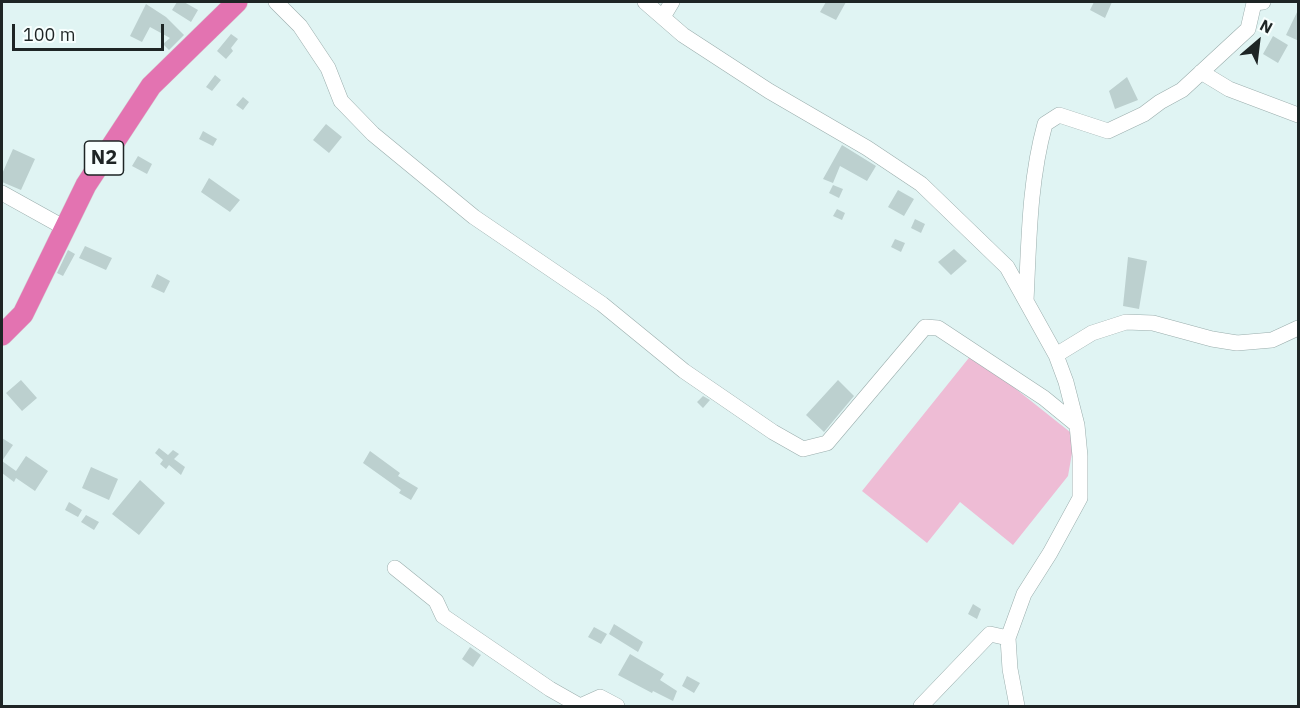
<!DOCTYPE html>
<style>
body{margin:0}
#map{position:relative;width:1300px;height:708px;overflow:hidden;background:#e0f4f3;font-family:"IBM Plex Sans",sans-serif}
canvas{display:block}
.frame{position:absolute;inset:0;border:3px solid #1e2525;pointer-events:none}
.north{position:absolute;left:1228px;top:12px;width:60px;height:60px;-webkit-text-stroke:4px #f7fffe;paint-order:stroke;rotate:28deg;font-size:16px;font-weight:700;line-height:24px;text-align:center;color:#1e2525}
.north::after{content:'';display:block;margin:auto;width:21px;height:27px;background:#1e2525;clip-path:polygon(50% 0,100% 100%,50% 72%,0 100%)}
.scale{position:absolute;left:12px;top:24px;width:152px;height:27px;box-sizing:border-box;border:3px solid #1e2525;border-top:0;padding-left:8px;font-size:18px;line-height:21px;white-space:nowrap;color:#1e2525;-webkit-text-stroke:4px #f7fffe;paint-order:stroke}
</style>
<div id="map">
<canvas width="1300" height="708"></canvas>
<div class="frame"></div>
<div class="north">N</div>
<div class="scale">100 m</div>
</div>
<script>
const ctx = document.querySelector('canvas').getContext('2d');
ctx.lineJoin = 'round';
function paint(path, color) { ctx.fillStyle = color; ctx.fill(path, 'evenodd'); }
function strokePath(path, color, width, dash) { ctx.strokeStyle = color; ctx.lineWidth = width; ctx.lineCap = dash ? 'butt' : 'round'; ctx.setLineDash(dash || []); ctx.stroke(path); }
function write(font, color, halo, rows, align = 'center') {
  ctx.font = font + ' "IBM Plex Sans",sans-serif'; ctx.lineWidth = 4.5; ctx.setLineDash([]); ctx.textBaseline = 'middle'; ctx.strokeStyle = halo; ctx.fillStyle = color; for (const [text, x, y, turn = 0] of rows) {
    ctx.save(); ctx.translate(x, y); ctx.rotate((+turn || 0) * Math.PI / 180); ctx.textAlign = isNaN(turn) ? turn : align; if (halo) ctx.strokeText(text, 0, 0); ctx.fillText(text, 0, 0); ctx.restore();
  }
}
const green = new Path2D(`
 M972 354 1075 436 1068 476 1013 545 960 502 927 543 862 491Z`);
const building = new Path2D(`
 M177 2H184L198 10 191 22 172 10Z
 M826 2H846L836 20 820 12Z
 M1094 2H1112L1105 18 1090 10Z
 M146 4 166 17 184 35 169 50 163 44 170 38 150 27 142 42 130 36Z
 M1299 8V41L1286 35Z
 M231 34 238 39 231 48 233 51 226 59 217 51Z
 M1273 36 1288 45 1278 63 1263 54Z
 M215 75 221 80 212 91 206 87Z
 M1127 77 1138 100 1115 109 1109 91Z
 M243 97 249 102 243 110 236 105Z
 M326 124 342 137 329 153 313 140Z
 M203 131 217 139 213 146 199 139Z
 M842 145 876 166 867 181 840 166 833 183 823 179Z
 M13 149 35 159 21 190 2 182V174Z
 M138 156 152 164 147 174 132 166Z
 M209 178 240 200 230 212 201 192Z
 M833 185 843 189 839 198 829 193Z
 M898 190 914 199 904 216 888 207Z
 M837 209 845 213 842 220 833 216Z
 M915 219 925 224 921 233 911 228Z
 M895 239 905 243 901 252 891 247Z
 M85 246 112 258 106 270 79 258Z
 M954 249 967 261 951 275 938 262Z
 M68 250 75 254 63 276 57 273Z
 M1128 257 1147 261 1139 309 1123 306Z
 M157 274 170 281 164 293 151 287Z
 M21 380 37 398 22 411 6 393Z
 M838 380 854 396 824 432 806 415Z
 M703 396 710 400 703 408 697 402Z
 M2 438 13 445 2 461 16 471 26 456 48 471 35 491 16 478 14 482 2 473Z
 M159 448 168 455 173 450 179 454 174 459 185 467 181 475 169 465 166 469 160 464 163 460 155 453Z
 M370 451 400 473 398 476 418 488 411 500 399 493 401 490 363 463Z
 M91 467 118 479 109 500 82 488Z
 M140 480 165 503 139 535 112 514Z
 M69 502 82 510 78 517 65 510Z
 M86 515 99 522 94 530 81 522Z
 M973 604 981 609 977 619 968 614Z
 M614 624 643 642 638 652 609 634Z
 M594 627 607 634 601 644 588 637Z
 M470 647 481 655 473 667 462 659Z
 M630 654 664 674 660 680 677 691 673 701 653 691 652 693 618 675Z
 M687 676 700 683 694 693 682 686Z`);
const minor = new Path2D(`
 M276 2 300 26 328 68 341 101 373 134 474 217 602 304 684 371 773 432 803 449 827 443 925 327 938 328 1044 398 1077 425
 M645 2 683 35 769 91 867 148 921 184 1007 267 1056 355 1066 382 1077 425 1080 456V498L1050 553 1024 594 1008 638 1010 669 1017 706
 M663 17 672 2
 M1201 72 1229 89 1298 115
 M2 193 65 228
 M1026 301C1029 242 1029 182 1045 124L1059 115 1108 131 1144 114 1160 102 1182 90 1248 29 1254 3 1263 2
 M1056 355 1092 333 1126 322 1153 323 1212 339 1237 343 1272 340 1298 328
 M395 568 436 601 443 616 550 689 580 706 600 697 617 706
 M921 706 990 634 1008 638`);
const highway = new Path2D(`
 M2 335 23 314 86 185 151 86 237 2`);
const shields = [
 [104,158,39]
];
const shieldNames = [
 ["N2",104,158]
];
paint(green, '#eebcd5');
paint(building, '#bcd0cf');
strokePath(minor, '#9aadac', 16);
strokePath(highway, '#d2d3d3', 22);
strokePath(minor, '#fff', 15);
strokePath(highway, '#e373b1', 21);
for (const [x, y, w] of shields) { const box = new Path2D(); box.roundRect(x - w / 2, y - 17, w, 34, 4.5); ctx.fillStyle = '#f7fffe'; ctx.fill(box); strokePath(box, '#1e2525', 1.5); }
write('bold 20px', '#1e2525', null, shieldNames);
</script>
